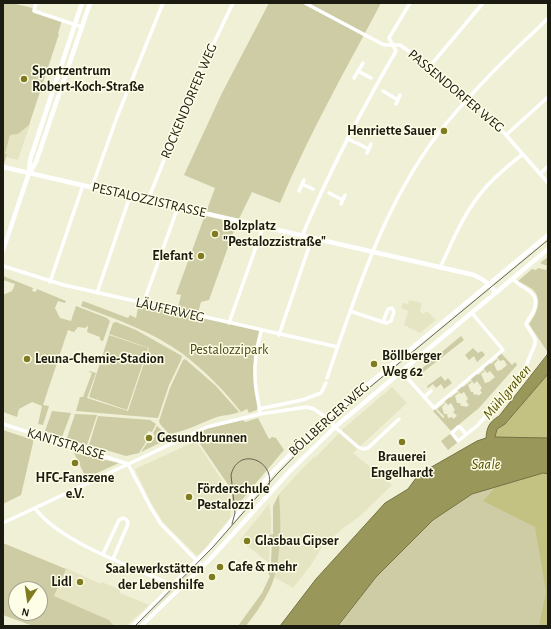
<!DOCTYPE html>
<meta charset="utf-8">
<style>
body{margin:0}
#map{position:relative;width:551px;height:629px;overflow:hidden;background:#f0f0d7;font-family:"Alegreya Sans",sans-serif}
canvas{display:block}
.frame{position:absolute;inset:0;border:4px solid #1b1b12;pointer-events:none}
.north{position:absolute;left:8px;top:581px;width:40px;height:40px;box-sizing:border-box;background:#fefde5;border:1px solid #a3a391;border-radius:50%;rotate:193deg;font-size:11px;font-weight:700;line-height:16px;text-align:center;color:#1b1b12}
.north::after{content:'';display:block;margin:auto;width:14px;height:18px;background:#7f7b21;clip-path:polygon(50% 0,100% 100%,50% 72%,0 100%)}
</style>
<div id="map">
<canvas width="551" height="629"></canvas>
<div class="frame"></div>
<div class="north">N</div>
</div>
<script>
const ctx = document.querySelector('canvas').getContext('2d');
ctx.lineJoin = 'round';
function paint(path, color) { ctx.fillStyle = color; ctx.fill(path, 'evenodd'); }
function strokePath(path, color, width, dash) { ctx.strokeStyle = color; ctx.lineWidth = width; ctx.lineCap = dash ? 'butt' : 'round'; ctx.setLineDash(dash || []); ctx.stroke(path); }
function write(font, color, halo, rows, align = 'center') {
  ctx.font = font + ' "Alegreya Sans",sans-serif'; ctx.lineWidth = 3; ctx.setLineDash([]); ctx.textBaseline = 'middle'; ctx.strokeStyle = halo; ctx.fillStyle = color; for (const [text, x, y, turn = 0] of rows) {
    ctx.save(); ctx.translate(x, y); ctx.rotate((+turn || 0) * Math.PI / 180); ctx.textAlign = isNaN(turn) ? turn : align; if (halo) ctx.strokeText(text, 0, 0); ctx.fillText(text, 0, 0); ctx.restore();
  }
}
const built = new Path2D(`
 M29 123 30 124 18 160 6 157 7 155 5 154 10 135 18 134Z
 M409 300 422 303 420 311 423 314 427 311 436 320 420 333 404 325 408 311 401 308 403 303 408 304Z
 M392 387 407 403 353 453 392 485 360 516 342 529 322 547 311 565 293 588 274 577 279 543 280 522 279 494 301 470 314 457 315 458 344 428Z
 M196 441 229 491 231 508 230 518 203 551 197 556 163 522 151 503 135 469Z
 M269 504 271 517V534H267V540L270 541 269 563 240 540Z
 M194 566H196V569L139 626H134Z
 M66 568 101 584 102 582 120 590V593L149 605 126 626H114L109 620 54 596Z`);
const green = new Path2D(`
 M3 3H11L33 8 32 10 62 20 58 34H59L29 125 18 134 10 135 5 154H7L4 164H3Z
 M269 3H381C346 69 309 134 280 203L252 192 236 225 209 300 201 302 197 316 261 331 255 369 259 409 249 413 247 409 241 412C224 390 205 371 183 354 153 332 116 319 81 306L83 301 128 318 130 315 136 318 139 303 177 311 181 295 176 294 215 188 184 175 222 93Z
 M548 257V350L547 351 529 324C536 315 544 299 532 289 528 286 523 284 518 281L532 269 536 270 538 268 546 270 547 266 540 263Z
 M3 276 33 288 32 291 36 292 37 289 66 301 65 303 58 301 55 308 60 318 71 321 76 306 107 318 110 321 103 341 100 340V337L87 332 88 327 86 326V328L78 327 74 332 68 330 43 405 49 406 43 425 38 424 42 406 32 402 19 409 17 417 3 412V295L12 291 15 284 3 280Z
 M116 322 136 330 182 356 181 360 169 385 158 418 76 411 80 397H83L92 373 89 372V371L96 373 87 398 128 411 149 348 109 334 113 323Z
 M109 335 148 348 127 410 89 397Z
 M461 336 464 340 422 373 420 370Z
 M473 348 478 353 482 351 485 355 477 362 474 356 469 360 465 355Z
 M500 352 512 365 515 362 517 365 479 408 451 431 433 411 435 409 442 417 444 418V416L437 409 445 403V404L442 407 444 414H447L448 418 452 417 453 419 457 416 453 412 455 410 451 403 448 405 443 400 448 396 450 398 458 392 459 393 455 396 457 403H460L461 406H464L466 407 469 405 466 401 468 399 464 392 461 394 456 389 461 385 463 387 471 381 472 382 468 385 471 392H473L474 395 477 394 478 396 482 393 480 390 482 388 477 381 474 384 470 378 476 373 478 375 484 370 485 371 481 374 485 383 489 382 495 377 490 371 487 373 483 367 489 362 491 364 497 359 498 360 494 364 497 371 501 370 507 365 504 360 500 361 496 356Z
 M185 359 216 386 239 412C232 415 225 415 217 417 201 423 186 431 169 434L160 424 159 421 170 388 183 360Z
 M441 376 445 381 448 378 452 383 444 389 441 384 436 388 433 384 428 388 427 386Z
 M52 411 71 413 62 437 45 431Z
 M75 414 97 415 87 445 67 438Z
 M98 416 150 420 156 424 152 432 148 431V433L144 436 146 442 139 453 126 456 89 445Z
 M258 418 269 439 272 437 276 438 284 450 235 508 233 506 231 489 196 438C197 435 196 435 199 433 208 425 231 423 243 420L245 422Z
 M157 426 167 435 168 439 141 452 147 443H151L155 436 153 433Z
 M3 430 33 440V443L21 495 3 504Z
 M450 434 458 442 448 450 441 441Z
 M74 453 119 463 86 478Z
 M495 487 485 499 548 496V626H339L376 577 433 520 472 494Z
 M279 494C281 521 282 558 272 584 266 599 256 613 246 626H238L262 593 270 576 268 573 271 562 272 540 269 539V535L273 534V506Z
 M3 543 66 569 54 596 109 620 114 626H33L3 615ZM16 589H40V613H16Z`);
const forest = new Path2D(`
 M548 374V438H495L497 429 505 424Z
 M543 473 548 474V626H539L546 592 535 527 483 501 495 487 532 475Z`);
const water = new Path2D(`
 M548 354V374L505 424 497 429 495 437 548 438V474L543 473 472 494 433 520 376 577 338 626H280L316 579 385 503 408 489 416 478 428 469 477 441 486 438C487 427 489 422 499 416Z`);
const minor = new Path2D(`
 M36 3 34 11 82 27
 M305 3 384 45H400L430 66 488 116 506 135 548 183
 M430 66 483 3
 M358 71 371 78
 M354 78 363 63
 M383 91 398 100
 M396 104 400 95
 M506 135 548 97
 M347 138 354 142
 M357 143 368 149
 M367 153 371 144
 M540 174 548 166
 M302 184 313 189
 M92 187 117 117 163 3
 M299 191 304 180
 M329 193 343 200
 M148 200 196 80 233 3
 M341 204 345 195
 M302 236C329 172 361 111 396 51L389 38 410 3
 M3 266 64 285 338 347
 M440 268C453 240 465 210 486 187 497 175 510 164 523 154
 M50 282 83 185
 M97 293 130 196
 M143 304 178 207
 M350 311 383 322 387 323 391 321 394 312 392 308 388 309 383 322
 M229 323 263 227
 M279 335 312 238
 M402 372 434 408 503 350 472 313
 M327 378C358 288 387 194 449 120 468 98 488 76 509 56 521 43 536 31 548 18
 M424 397 431 391
 M259 409 302 400 321 393 326 383
 M260 414C259 402 255 390 255 377 254 361 257 346 261 331
 M3 424 128 464 151 508 161 524 202 566
 M335 427 358 447 363 449 368 448 399 419
 M466 434 460 427H458L452 433 458 441 478 425 523 373 535 344V339L526 324C528 319 532 315 534 310 541 291 523 290 513 279
 M35 508C58 541 132 567 170 584L172 586
 M3 523 207 427 260 414 307 407 314 409 327 418
 M103 554 119 520 123 518 127 520 128 524 113 559`);
const tertiary = new Path2D(`
 M3 167 474 275C484 280 490 284 496 293
 M30 172 36 162 90 3
 M3 250 29 173 30 160 82 3
 M327 418 335 427
 M133 626 210 547 269 476 317 427 548 235
 M141 626 212 557 289 472 335 427 548 249`);
const tram = new Path2D(`
 M232 524 235 513 231 475C238 446 275 460 269 485
 M135 626 213 547 277 474 329 421 548 240`);
const markers = [
 [24,79,4,"#7f7b21"],
 [444,131,4,"#7f7b21"],
 [215,234,4,"#7f7b21"],
 [201,256,4,"#7f7b21"],
 [27,359,4,"#7f7b21"],
 [374,364,4,"#7f7b21"],
 [149,438,4,"#7f7b21"],
 [402,442,4,"#7f7b21"],
 [75,463,4,"#7f7b21"],
 [189,497,4,"#7f7b21"],
 [247,541,4,"#7f7b21"],
 [220,567,4,"#7f7b21"],
 [212,577,4,"#7f7b21"],
 [80,582,4,"#7f7b21"]
];
const poiNames = [
 ["Sportzentrum",32,71],
 ["Robert-Koch-Straße",32,87],
 ["Henriette Sauer",436,131,"right"],
 ["Bolzplatz",223,226],
 ["\"Pestalozzistraße\"",223,242],
 ["Elefant",193,256,"right"],
 ["Böllberger",382,356],
 ["Weg 62",382,372],
 ["Leuna-Chemie-Stadion",35,359],
 ["Gesundbrunnen",157,438],
 ["Brauerei",402,457,"center"],
 ["Engelhardt",402,473,"center"],
 ["HFC-Fanszene",75,478,"center"],
 ["e.V.",75,494,"center"],
 ["Förderschule",197,489],
 ["Pestalozzi",197,505],
 ["Glasbau Gipser",255,541],
 ["Cafe & mehr",228,567],
 ["Saalewerkstätten",204,569,"right"],
 ["der Lebenshilfe",204,585,"right"],
 ["Lidl",72,582,"right"]
];
const streetNames = [
 ["PASSENDORFER WEG",456,91,40],
 ["ROCKENDORFER WEG",189,101,-67],
 ["PESTALOZZISTRASSE",149,200,13],
 ["LÄUFERWEG",170,310,13],
 ["BÖLLBERGER WEG",329,419,-42],
 ["KANTSTRASSE",66,444,17]
];
const parkNames = [
 ["Pestalozzipark",229,350]
];
const waterNames = [
 ["Mühlgraben",507,392,-50],
 ["Saale",486,464]
];
paint(built, '#e5e5c4');
paint(green, '#cdcca4');
paint(forest, '#c4c283');
paint(water, '#999759');
strokePath(water, '#737244', 1);
strokePath(minor, '#fff', 3.5);
strokePath(tertiary, '#fff', 4.5);
strokePath(tram, '#646455', 1);
for (const [x, y, r, color] of markers) { const dot = new Path2D(); dot.arc(x, y, r, 0, 2 * Math.PI); ctx.fillStyle = color; ctx.fill(dot); strokePath(dot, '#fefde5', 1.5); }
write('bold 14px', '#1b1b12', '#fefde5', poiNames, 'left');
write('14px', '#1b1b12', '#fefde5', streetNames);
write('14px', '#494616', '#fefde5', parkNames);
write('italic 15px', '#555100', '#fefde5', waterNames);
</script>
